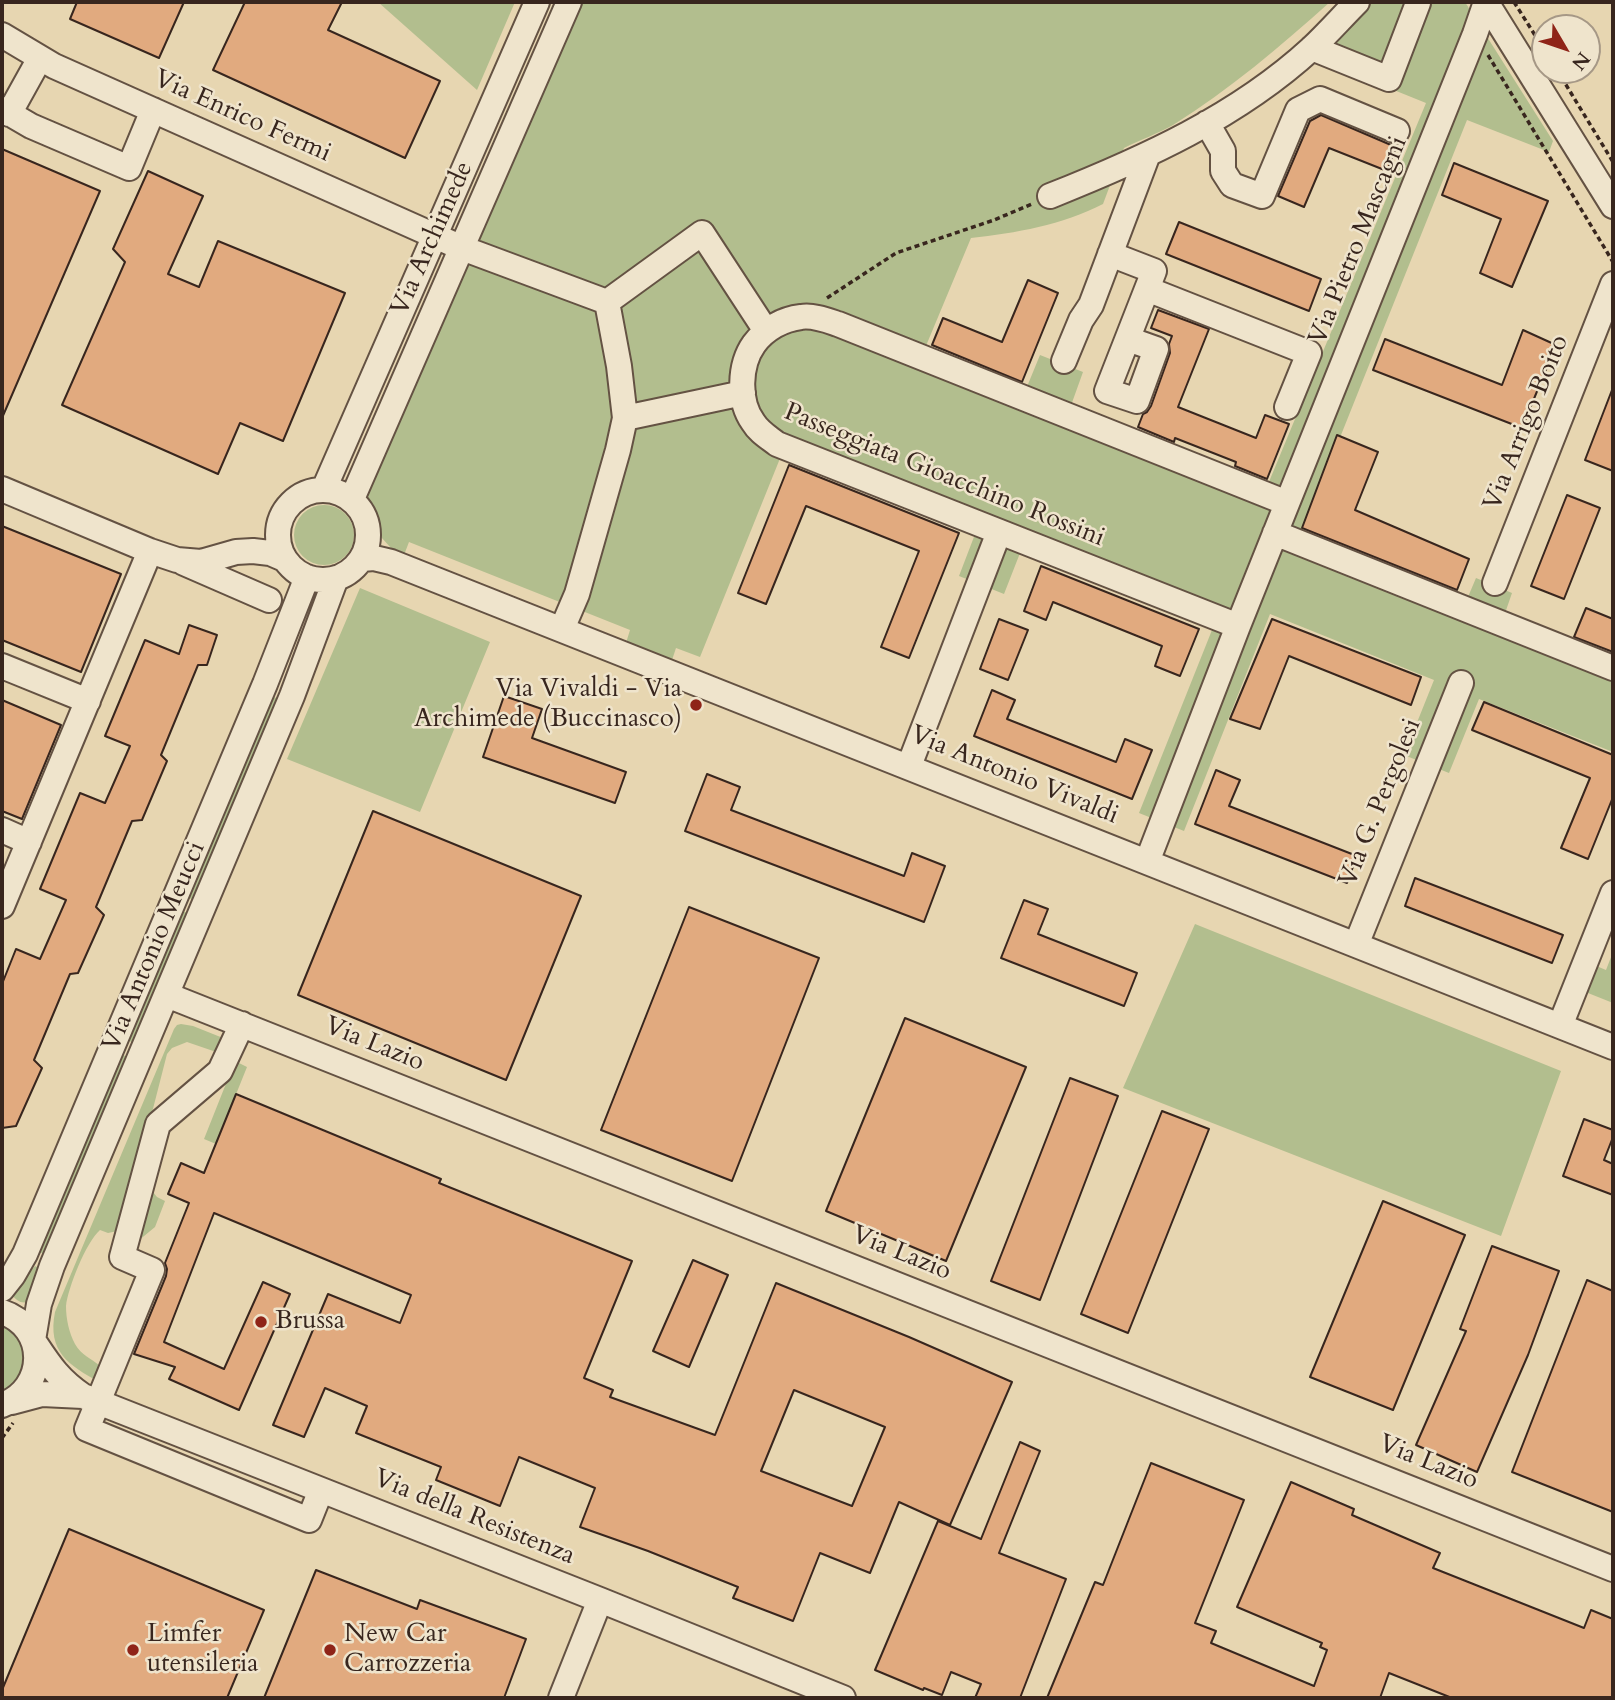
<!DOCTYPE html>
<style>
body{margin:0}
#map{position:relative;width:1615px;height:1700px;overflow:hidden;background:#e7d6b1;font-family:Cardo,serif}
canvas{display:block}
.frame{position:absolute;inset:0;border:4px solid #38261e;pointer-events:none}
.north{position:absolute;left:1531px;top:14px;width:70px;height:70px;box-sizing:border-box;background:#efe4cc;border:2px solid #a69886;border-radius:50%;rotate:129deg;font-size:19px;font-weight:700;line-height:28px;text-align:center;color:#38261e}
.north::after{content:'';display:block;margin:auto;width:24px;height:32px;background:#8f2418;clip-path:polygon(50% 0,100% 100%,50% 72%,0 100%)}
</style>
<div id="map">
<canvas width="1615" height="1700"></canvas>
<div class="frame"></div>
<div class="north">N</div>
</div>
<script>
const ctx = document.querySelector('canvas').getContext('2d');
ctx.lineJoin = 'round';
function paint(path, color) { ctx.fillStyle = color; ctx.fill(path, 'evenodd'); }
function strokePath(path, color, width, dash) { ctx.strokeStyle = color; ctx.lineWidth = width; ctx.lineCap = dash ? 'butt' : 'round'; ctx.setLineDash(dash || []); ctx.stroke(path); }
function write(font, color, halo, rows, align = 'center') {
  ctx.font = font + ' Cardo,serif'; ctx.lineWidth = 5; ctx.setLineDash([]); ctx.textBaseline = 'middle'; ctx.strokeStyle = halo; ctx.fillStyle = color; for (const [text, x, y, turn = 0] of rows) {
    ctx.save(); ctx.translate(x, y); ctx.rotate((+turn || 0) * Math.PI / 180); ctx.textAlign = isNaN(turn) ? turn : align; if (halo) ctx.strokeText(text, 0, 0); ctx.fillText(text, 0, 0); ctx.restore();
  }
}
const green = new Path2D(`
 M378 2H515L477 90Z
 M583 2H1330C1281 46 1229 90 1173 125 1157 134 1140 140 1124 148L1103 204C1062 225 1016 233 971 238L923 353 1024 394 1040 355 1083 372 1069 411 1266 489 1426 103 1317 59 1371 2H1465L1553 141 1549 152 1467 120 1299 540 1465 604 1476 578 1512 593 1503 619 1613 663V752L1479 699 1449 773 1404 755 1434 680 1270 614 1184 831 1139 813 1214 625 1022 548 1004 594 959 576 977 529 783 451 700 657 676 648 672 660 626 643 630 630 409 542 404 555 391 548 381 537 377 529 375 516 369 506 367 495Z
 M294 535a30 30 0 1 1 60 0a30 30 0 1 1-60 0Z
 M360 588 490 642 420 812 287 759Z
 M274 697 278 699 193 900 189 898Z
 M183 911 187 913 134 1043 129 1041Z
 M1195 924 1561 1071 1501 1236 1123 1088Z
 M1613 952V1003L1583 991 1594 965 1606 970Z
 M181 1024 193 1026 228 1040 222 1054 187 1042 172 1048 167 1054 122 1230 108 1233 100 1230C86 1242 68 1288 66 1306 66 1319 69 1333 75 1344 81 1355 91 1358 100 1366L99 1382C69 1365 47 1352 55 1312L174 1029 177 1025Z
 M123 1055 127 1057 45 1255 40 1252Z
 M235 1061 247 1067 216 1144 204 1139Z
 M148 1186 157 1197 165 1201 155 1227 138 1241Z
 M35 1266 39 1268 28 1302C21 1304 15 1300 12 1294Z
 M2 1324C27 1336 22 1347 26 1372L2 1396Z`);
const building = new Path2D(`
 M77 2H184L159 58 70 19Z
 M245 2H342L328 30 440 81 405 158 213 70Z
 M1321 115 1391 145 1397 146 1387 171 1329 148 1304 207 1278 196 1310 121Z
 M2 149 100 191 2 418Z
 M1454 163 1548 201 1512 287 1480 273 1501 219 1442 195Z
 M148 171 203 196 168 274 199 287 218 241 345 293 283 441 240 423 218 474 62 405 125 262 113 249Z
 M1179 222 1321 279 1309 311 1166 254Z
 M1028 280 1058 293 1022 382 932 345 943 318 1002 342Z
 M1158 310 1209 329 1178 407 1256 438 1265 415 1289 424 1267 479 1235 466 1236 462 1175 438 1174 442 1138 427 1143 414 1147 412 1151 406 1170 353 1169 344 1172 336 1151 328Z
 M1523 330 1556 345 1522 428 1373 370 1385 339 1502 385Z
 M1612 390H1613V471L1585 460Z
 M1337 435 1378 452 1355 510 1469 559 1457 590 1302 528Z
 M789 465 959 533 909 658 881 647 919 551 806 506 766 604 738 593Z
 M1567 495 1600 508 1564 599 1531 586Z
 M2 526 121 574 81 672 2 640Z
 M1041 566 1199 629 1180 676 1155 666 1162 646 1053 602 1046 620 1024 611Z
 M1586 608 1613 619V652L1574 637Z
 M999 619 1028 630 1008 680 980 669Z
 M1272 619 1421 677 1411 705 1289 656 1260 729 1230 719Z
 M189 625 217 635 207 665H198L161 755 167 761 142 820 132 821 96 907 104 915 78 973 70 974 34 1060 42 1068 16 1126 2 1128V984L16 949 40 959 66 900 40 889 80 793 105 803 130 746 105 736 145 640 179 654Z
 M992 690 1015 700 1007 719 1116 762 1125 739 1152 750 1132 799 974 736Z
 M504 696 542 709 532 738 626 772 615 803 483 757Z
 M2 700 61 725 22 819 2 811Z
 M1484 702 1613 755V797L1588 859 1561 848 1590 778 1472 730Z
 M1216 770 1240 780 1229 806 1357 856 1347 883 1195 824Z
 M707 774 740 787 731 810 904 876 912 853 945 866 924 922 685 831Z
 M373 811 581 896 506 1080 298 995Z
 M1415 878 1563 935 1552 963 1405 906Z
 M1024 900 1048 909 1038 934 1137 973 1124 1006 1001 958Z
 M689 907 819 958 732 1181 601 1130Z
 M905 1018 1026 1067 946 1261 826 1211Z
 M1070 1078 1118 1096 1040 1300 991 1281Z
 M236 1094 441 1179 439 1183 632 1261 584 1378 613 1390 610 1397 715 1435 776 1283 909 1337 1012 1382 950 1525 899 1502 870 1573 820 1553 793 1621 733 1598 738 1587 648 1551 580 1527 595 1488 519 1457 500 1506 436 1480 441 1467 356 1433 367 1406 325 1388 304 1437 273 1425 328 1294 400 1323 411 1295 214 1213 164 1342 224 1369 263 1282 290 1294 239 1410 169 1379 175 1367 134 1354 166 1276 167 1269 165 1263 189 1203 168 1194 181 1163 204 1173ZM794 1390 885 1427 852 1506 761 1471Z
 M1162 1111 1209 1129 1128 1333 1081 1314Z
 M1584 1119 1613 1130V1137L1604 1160 1613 1164V1195L1563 1176Z
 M1383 1201 1465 1235 1393 1410 1310 1377Z
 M1492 1246 1559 1271 1528 1355 1477 1472 1416 1445 1466 1331 1460 1329Z
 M693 1260 728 1275 689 1367 653 1351Z
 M1587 1280 1613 1291V1512L1512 1472Z
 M1020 1442 1040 1451 999 1553 1066 1579 1020 1698H975L981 1684 951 1672 942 1695 924 1688 923 1690 875 1670 938 1521 981 1539Z
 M1151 1463 1244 1500 1195 1623 1216 1631 1211 1643 1314 1686 1327 1650 1320 1647 1322 1643 1237 1607 1291 1482 1354 1509 1352 1515 1440 1553 1433 1568 1584 1628 1591 1610 1613 1619V1698H1452L1389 1673 1380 1698H1047L1095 1582 1103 1585Z
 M69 1529 264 1610 227 1698H2V1690Z
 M316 1570 417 1609 420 1600 526 1639 504 1698H264Z`);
const path = new Path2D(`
 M1514 2 1545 51
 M1488 55 1613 262
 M1557 70 1613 162
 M827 298 896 253 994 220 1032 204
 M2 1438 13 1423`);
const minor = new Path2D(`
 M1486 2 1613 206
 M2 35 54 66 462 248 607 302
 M1312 48 1389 79 1418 3
 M2 109 31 126 129 168 153 110
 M9 114 40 58
 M1207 123 1223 151V171L1232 185 1262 196 1298 110 1320 99 1397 131
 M1050 196C1143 159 1237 117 1312 48 1327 34 1342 17 1357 2
 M1110 254 1154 271 1107 391 1137 401 1156 349 1128 339
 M1147 289 1309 353 1287 407
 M607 302 702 233 766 331
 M1064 361 1081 320 1091 305 1148 154
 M625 418 743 393
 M2 489 150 551 177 560 201 562 236 552 253 551 270 553 284 559
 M324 489 537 2
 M278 535a45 45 0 1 1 90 0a45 45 0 1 1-90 0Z
 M352 499 569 2
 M1275 533 1613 668
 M362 559 374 558 391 562 1613 1047
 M184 563 269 600
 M1495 583 1613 284
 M1238 626 777 444C768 437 759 432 753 422 738 401 739 365 754 344 765 329 783 319 801 317 813 315 826 320 838 324L1287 503
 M562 629 577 594 618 450 625 418 619 366 607 302
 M2 666 88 701
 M909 766 999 532
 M2 830 29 842
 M1147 862 1238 626 1475 34 1486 2
 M2 906 150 551
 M1356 945 1461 683
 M167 995 1613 1569
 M242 1024 220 1071 158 1124 122 1257 152 1270 87 1429 309 1520 321 1490
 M1560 1026 1613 893
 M2 1289 13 1275 25 1254 265 684 307 577
 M2 1312C48 1327 47 1389 2 1405
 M33 1340C49 1364 58 1379 83 1396L600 1600 843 1698
 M33 1340 39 1304 52 1266 292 696 336 578
 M12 1402 42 1394 83 1396
 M561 1698 600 1600`);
const markers = [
 [696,705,7,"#8f2418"],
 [261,1322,7,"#8f2418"],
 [133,1650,7,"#8f2418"],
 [330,1650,7,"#8f2418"]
];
const streetNames = [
 ["Via Enrico Fermi",242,117,24],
 ["Via Archimede",433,239,-66],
 ["Via Pietro Mascagni",1359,241,-68],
 ["Via Arrigo Boito",1527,423,-68],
 ["Passeggiata Gioacchino Rossini",944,476,22],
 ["Via Antonio Vivaldi",1014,776,22],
 ["Via G. Pergolesi",1381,803,-68],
 ["Via Antonio Meucci",155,947,-67],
 ["Via Lazio",374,1045,22],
 ["Via Lazio",901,1254,22],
 ["Via Lazio",1428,1463,22],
 ["Via della Resistenza",474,1518,22]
];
const poiNames = [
 ["Via Vivaldi - Via",682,690,"right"],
 ["Archimede (Buccinasco)",682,720,"right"],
 ["Brussa",275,1322],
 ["Limfer",147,1635],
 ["utensileria",147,1665],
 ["New Car",344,1635],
 ["Carrozzeria",344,1665]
];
paint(green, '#b2be8e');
paint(building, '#e1aa7f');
strokePath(building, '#38261e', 2);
strokePath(minor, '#645243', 28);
strokePath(path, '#38261e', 3.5, [5, 3.5]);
strokePath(minor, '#efe4cc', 24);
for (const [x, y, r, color] of markers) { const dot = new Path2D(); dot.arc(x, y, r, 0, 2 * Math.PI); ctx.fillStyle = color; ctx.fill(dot); strokePath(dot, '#efe4cc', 2.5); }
write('26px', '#38261e', '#efe4cc', streetNames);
write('26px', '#38261e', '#efe4cc', poiNames, 'left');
</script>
